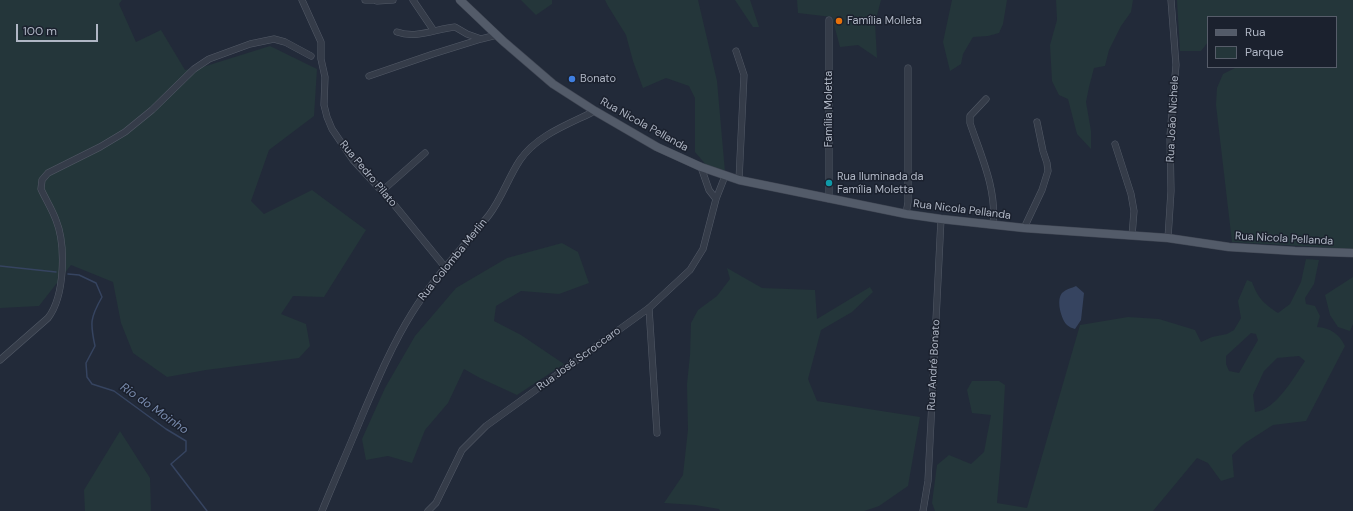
<!DOCTYPE html>
<meta charset="utf-8">
<style>
body{margin:0}
#map{position:relative;width:1353px;height:511px;overflow:hidden;background:#222a39;font-family:"DM Sans",sans-serif}
canvas{display:block}
.legend{position:absolute;left:1207px;top:16px;width:130px;height:52px;box-sizing:border-box;background:#1b212e;border:1px solid #575d6a;margin:0;padding:5px 7px;list-style:none;font-size:12px;color:#b0b7c5}
.legend li{display:flex;align-items:center;gap:8px;height:20px}
.legend b{width:20px;border:1px solid #575d6a}
.scale{position:absolute;left:16px;top:24px;width:82px;height:18px;box-sizing:border-box;border:2px solid #b0b7c5;border-top:0;padding-left:5px;font-size:12px;line-height:14px;white-space:nowrap;color:#b0b7c5;-webkit-text-stroke:3px #1b212e;paint-order:stroke}
</style>
<div id="map">
<canvas width="1353" height="511"></canvas>
<ul class="legend">
<li><b style="height:5px;background:#535b69"></b>Rua</li>
<li><b style="height:11px;background:#24363a"></b>Parque</li>
</ul>
<div class="scale">100 m</div>
</div>
<script>
const ctx = document.querySelector('canvas').getContext('2d');
ctx.lineJoin = 'round';
function paint(path, color) { ctx.fillStyle = color; ctx.fill(path, 'evenodd'); }
function strokePath(path, color, width, dash) { ctx.strokeStyle = color; ctx.lineWidth = width; ctx.lineCap = dash ? 'butt' : 'round'; ctx.setLineDash(dash || []); ctx.stroke(path); }
function write(font, color, halo, rows, align = 'center') {
  ctx.font = font + ' "DM Sans",sans-serif'; ctx.lineWidth = 3; ctx.setLineDash([]); ctx.textBaseline = 'middle'; ctx.strokeStyle = halo; ctx.fillStyle = color; for (const [text, x, y, turn = 0] of rows) {
    ctx.save(); ctx.translate(x, y); ctx.rotate((+turn || 0) * Math.PI / 180); ctx.textAlign = isNaN(turn) ? turn : align; if (halo) ctx.strokeText(text, 0, 0); ctx.fillText(text, 0, 0); ctx.restore();
  }
}
const green = new Path2D(`
 M0 0H122L119 4 136 42 161 30 185 70 206 66 270 46 317 69 314 116 269 150 251 201 264 214 312 190 366 230 324 297 293 296 281 314 306 324 310 346 299 358 206 370 167 377 133 353 121 323 113 282 71 265 39 306 0 308Z
 M521 0H552V4L536 15Z
 M605 0H698L717 81 725 172 707 166 695 152V98L689 86 666 78 643 88 633 61 626 35 608 6Z
 M735 0H750L759 27H753Z
 M797 0H881L875 23 877 58 858 45 840 47 832 17 798 13Z
 M952 0H1007L1003 24 999 33 988 36 973 37 963 54 961 64 950 71 943 42Z
 M1056 0H1133L1131 12 1121 26 1109 50 1105 66 1094 68 1089 87 1086 102 1091 131V149L1077 134 1068 99 1059 95 1052 81 1050 45 1057 20Z
 M1177 0H1353V249L1232 242 1216 105 1217 88 1223 74 1237 67H1336V17H1208V42L1201 51H1180Z
 M562 243 578 252 589 283 559 294 521 291 496 306 494 321 521 335 564 364 517 395 480 378 464 369 448 403 425 430 412 463 388 456 366 460 362 439 385 388 415 336 456 288 507 258Z
 M1306 259 1319 260 1314 284 1305 298 1306 304 1315 306 1320 316 1317 327C1331 328 1339 334 1345 346L1306 421 1273 425 1245 443 1232 455 1234 477 1221 481 1208 463 1197 458 1153 511H935L932 503 937 465 949 455 971 464 984 452 991 415 972 413 967 390 972 381H999L1005 385 1001 457 997 503 1027 508 1080 325 1128 317 1159 319 1195 330 1201 342 1212 337 1227 334 1234 330 1241 318 1238 301 1247 280 1252 282C1258 298 1263 303 1278 313L1290 304 1301 282ZM1251 333 1256 334 1258 340 1239 373 1229 371 1226 364V356ZM1299 356 1305 361C1294 377 1276 410 1255 412L1253 395 1264 371 1277 358Z
 M727 268 762 288 815 290 817 319 870 287 873 292 852 312 821 330 808 379 817 401 920 417 908 486 879 506 864 511H720L719 509 695 505 664 503 683 475 688 430 687 384 690 355 691 323 698 310 717 296 730 279Z
 M1353 277V324L1350 331 1338 327 1330 315 1325 295Z
 M120 431 150 478 151 511H85L84 490Z`);
const water = new Path2D(`
 M1076 286 1084 293 1081 320 1075 329C1072 328 1069 327 1067 325 1061 319 1056 300 1062 293 1066 289 1072 288 1076 286Z`);
const stream = new Path2D(`
 M0 266 56 272
 M68 274 79 275 96 283 102 297C90 318 90 323 95 346L86 363 87 377 92 384 114 391 166 429 186 441V451L171 464 207 511`);
const minor = new Path2D(`
 M302 0 321 42V59L325 77 324 105 327 117 332 129 353 160 392 202 445 267
 M365 0H378
 M413 0 434 31
 M377 1 393 0
 M397 32C417 39 435 29 455 27L467 34 481 39 497 35
 M736 51 744 75 739 180
 M369 76 433 54 481 39
 M986 99 970 116V123C981 156 997 189 993 225
 M1115 144 1131 194 1134 211 1132 236
 M701 167 709 190 716 199
 M382 191 425 153
 M829 199V20
 M906 214 908 202V68
 M1024 228 1042 190 1048 171 1047 163 1043 151 1037 122
 M1168 238 1171 191 1170 136 1176 65 1171 0
 M649 308 657 433
 M0 360 48 318C65 296 66 245 56 220 52 209 46 200 41 189L42 180 48 173 100 147 125 132 152 110 194 69 209 59 250 44 274 39 285 42 311 56
 M322 511C335 479 349 448 362 416 377 381 392 345 412 313 434 277 463 248 489 215 502 198 508 178 520 160 537 135 569 124 595 111
 M428 511 436 503 462 450 486 426 649 308 690 270 703 249 716 199 725 176
 M923 511 928 481 941 219`);
const major = new Path2D(`
 M460 0 503 41 553 84 595 111 657 147 701 167 739 180 906 214 941 219 1024 228 1168 238 1229 247 1295 251 1353 253`);
const markers = [
 [839,21,4,"#e8710a"],
 [572,79,4,"#3f7fe0"],
 [829,183,4,"#0f9aa8"]
];
const poiNames = [
 ["Família Molleta",847,21],
 ["Bonato",580,79],
 ["Rua Iluminada da",837,177],
 ["Família Moletta",837,190]
];
const streetNames = [
 ["Família Moletta",829,109,-90],
 ["Rua João Nichele",1173,119,-87],
 ["Rua Nicola Pellanda",644,125,29],
 ["Rua Pedro Pilato",368,174,50],
 ["Rua Nicola Pellanda",962,210,7],
 ["Rua Nicola Pellanda",1284,239,3],
 ["Rua Colomba Merlin",453,260,-51],
 ["Rua José Scroccaro",579,359,-36],
 ["Rua André Bonato",934,365,-87]
];
const waterNames = [
 ["Rio do Moinho",154,409,35]
];
paint(green, '#24363a');
paint(water, '#364460');
strokePath(stream, '#364460', 1.5);
strokePath(minor, '#535a67', 7);
strokePath(major, '#3f4552', 9);
strokePath(minor, '#353c49', 6);
strokePath(major, '#535b69', 8);
for (const [x, y, r, color] of markers) { const dot = new Path2D(); dot.arc(x, y, r, 0, 2 * Math.PI); ctx.fillStyle = color; ctx.fill(dot); strokePath(dot, '#1b212e', 1.5); }
write('11px', '#b0b7c5', '#1b212e', poiNames, 'left');
write('11px', '#b0b7c5', '#1b212e', streetNames);
write('italic 12px', '#798bad', '#1b212e', waterNames);
</script>
